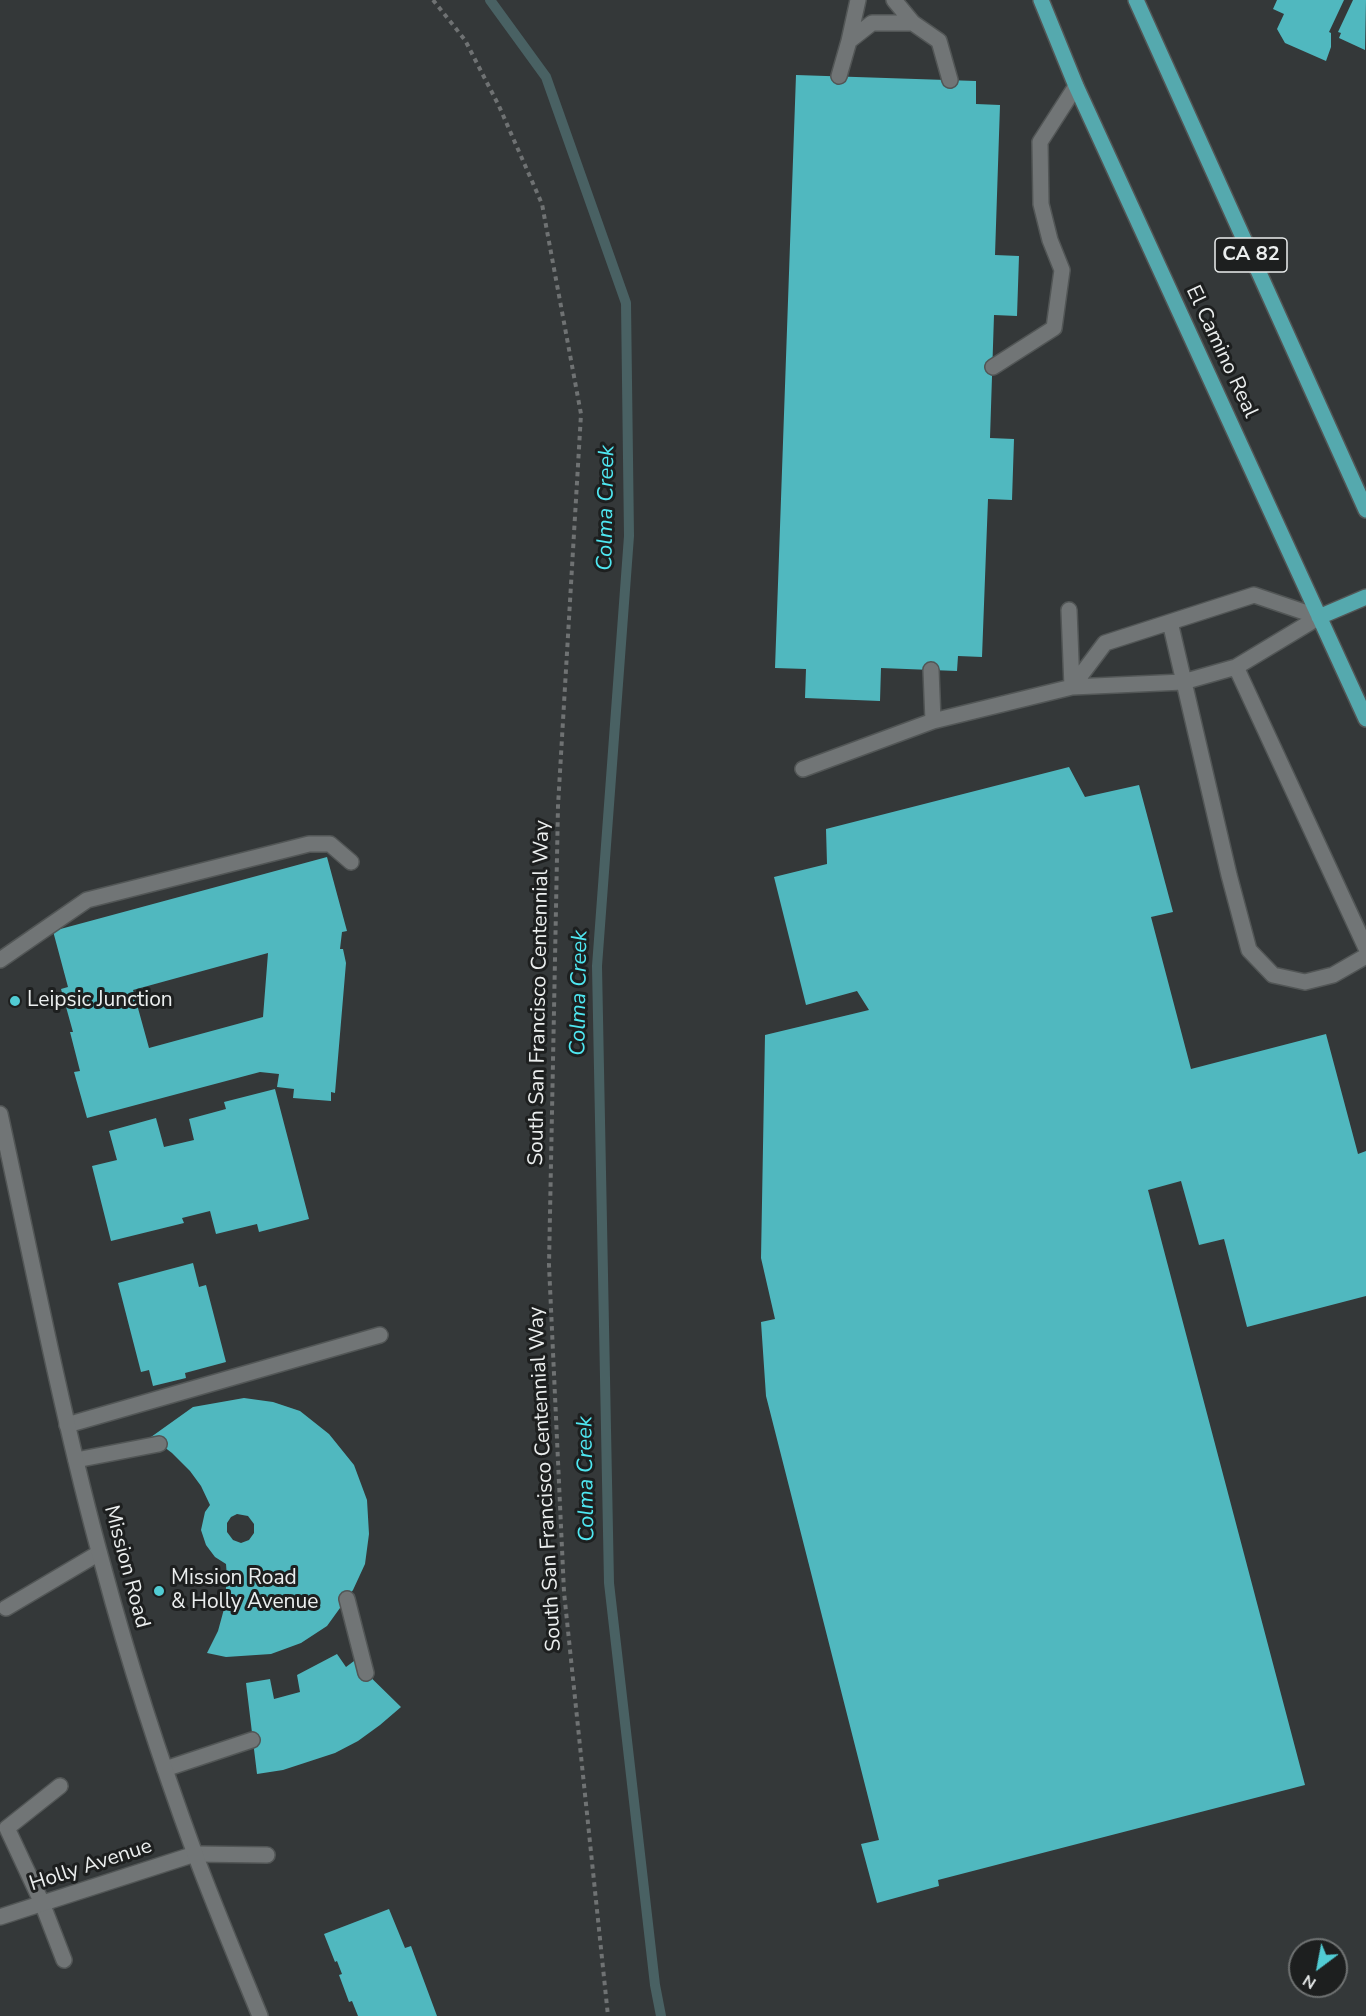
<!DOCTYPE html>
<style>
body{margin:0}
#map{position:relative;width:1366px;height:2016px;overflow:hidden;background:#343839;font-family:"Nunito Sans",sans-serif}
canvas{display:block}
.north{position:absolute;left:1288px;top:1938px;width:60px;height:60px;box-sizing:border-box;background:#1d1f1f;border:2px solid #6f7272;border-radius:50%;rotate:212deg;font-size:16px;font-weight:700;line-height:24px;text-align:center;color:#ebeeee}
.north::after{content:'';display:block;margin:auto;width:21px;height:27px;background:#51ccd4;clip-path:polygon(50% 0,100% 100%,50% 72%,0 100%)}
</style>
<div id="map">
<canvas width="1366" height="2016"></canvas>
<div class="north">N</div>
</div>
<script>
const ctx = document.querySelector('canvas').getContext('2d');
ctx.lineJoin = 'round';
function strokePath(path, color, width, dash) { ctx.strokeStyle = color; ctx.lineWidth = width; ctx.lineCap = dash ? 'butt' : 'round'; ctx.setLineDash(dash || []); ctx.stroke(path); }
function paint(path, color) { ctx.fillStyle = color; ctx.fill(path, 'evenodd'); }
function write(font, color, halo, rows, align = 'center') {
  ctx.font = font + ' "Nunito Sans",sans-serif'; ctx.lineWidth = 6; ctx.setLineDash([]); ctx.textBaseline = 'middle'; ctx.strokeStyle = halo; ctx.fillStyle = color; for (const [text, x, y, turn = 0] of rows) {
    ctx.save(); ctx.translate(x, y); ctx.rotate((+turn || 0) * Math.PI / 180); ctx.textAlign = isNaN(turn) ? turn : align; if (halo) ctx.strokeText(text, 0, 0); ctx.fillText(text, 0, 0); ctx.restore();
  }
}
const stream = new Path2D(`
 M490 0 546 77 626 303 629 536 597 966 609 1583 655 1985 661 2016`);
const building = new Path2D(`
 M1277 0H1344L1329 32 1331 33V47L1326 61 1285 43 1277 29 1284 14 1273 9Z
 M1353 0H1366L1365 50 1339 38 1341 33 1338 32Z
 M796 75 976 81V104L1000 105 995 255 1019 256 1017 316 994 315 990 438 1014 439 1012 500 988 499 982 657 958 656 957 671 881 668 880 701 805 698 806 669 775 668Z
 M1069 767 1085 797 1139 785 1173 912 1151 917 1191 1069 1326 1034 1358 1154 1366 1151V1296L1247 1327 1224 1239 1199 1245 1181 1181 1148 1190 1305 1785 938 1880 939 1886 877 1903 861 1844 879 1840 766 1396 761 1322 775 1319 761 1258 765 1035 869 1010 857 991 806 1005 774 877 827 864 826 829Z
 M327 857 347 931 342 932 340 949H343L346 963 335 1093 331 1092V1101L293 1098 294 1089 277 1087 279 1074 260 1072 87 1118 74 1072 80 1071 70 1032H73L61 989 68 987 53 931ZM268 953 263 1017 149 1048 133 990Z
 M275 1089 309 1219 259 1232 257 1224 216 1234 210 1211 182 1218 184 1223 111 1241 92 1166 117 1160 109 1131 156 1118 164 1147 194 1140 189 1119 226 1109 224 1102Z
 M193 1263 199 1287 206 1285 226 1362 185 1373 186 1378 153 1386 149 1370 141 1372 118 1283Z
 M244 1398 273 1402 300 1411 329 1434 354 1465 367 1500 369 1534 365 1564 353 1590 327 1626 301 1643 271 1654 226 1657 207 1653 218 1631 224 1609 227 1577 226 1564 215 1557 206 1545 201 1530 205 1512 210 1505 201 1486 190 1471 172 1453 151 1437 193 1407ZM237 1514 248 1516 254 1524V1533L249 1540 241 1543 233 1540 227 1532V1523L231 1517Z
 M337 1654 346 1667 354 1661 401 1707 380 1725 358 1741 335 1753 283 1770 257 1774 246 1683 270 1679 274 1699 300 1692 297 1675Z
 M389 1909 405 1948 411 1946 437 2016H358L352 2001 349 2002 339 1975 342 1974 337 1961 335 1962 324 1934Z`);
const path = new Path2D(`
 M433 0 465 40 499 106 542 204 581 414 558 806 549 1265 564 1592 608 2016`);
const lane = new Path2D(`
 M894 0 913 23
 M849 41 858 0
 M839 76 849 41 872 23H913L939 41 950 80
 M993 367 1054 328 1062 270 1050 240 1041 204 1040 142 1076 86
 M1069 610 1072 687
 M1170 622 1229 875 1249 950 1273 975 1305 982 1333 975 1366 956
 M1236 667 1366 948
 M931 670 933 721
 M1072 687 1105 643 1254 595 1319 617
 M803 769 933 721 1072 687 1183 682 1236 667 1319 617
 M0 960 87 900 309 844H330L351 862
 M67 1425 380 1335
 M76 1460 159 1444
 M347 1599 366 1673
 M6 1608 99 1553
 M165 1769 252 1740
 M60 1786 7 1828 42 1903 64 1960
 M195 1854 267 1855`);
const street = new Path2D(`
 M0 1917 195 1854`);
const secondary = new Path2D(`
 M0 1114C33 1265 62 1417 103 1566 129 1663 160 1759 195 1854 215 1908 238 1962 260 2016`);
const primary = new Path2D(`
 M1041 0 1076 86 1366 719
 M1136 0 1366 510
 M1319 617 1366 597`);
const markers = [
 [15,1001,6,"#51ccd4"],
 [159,1591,6,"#51ccd4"]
];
const shields = [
 [1251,255,72]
];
const shieldNames = [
 ["CA 82",1251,255]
];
const streetNames = [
 ["El Camino Real",1221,352,65],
 ["South San Francisco Centennial Way",540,993,-89],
 ["South San Francisco Centennial Way",546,1479,-93],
 ["Mission Road",126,1567,75],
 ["Holly Avenue",91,1866,-18]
];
const poiNames = [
 ["Leipsic Junction",27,1001],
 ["Mission Road",171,1579],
 ["& Holly Avenue",171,1603]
];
const waterNames = [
 ["Colma Creek",607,508,-89],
 ["Colma Creek",580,993,-89],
 ["Colma Creek",587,1479,-91]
];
strokePath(stream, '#496163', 10);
paint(building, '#50b8bf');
strokePath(lane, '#525656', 18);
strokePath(street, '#525656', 18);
strokePath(secondary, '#525656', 18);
strokePath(primary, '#525656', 18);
strokePath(path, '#6f7273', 4, [4.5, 4.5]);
strokePath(lane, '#717576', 15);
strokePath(street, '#717576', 15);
strokePath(secondary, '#717576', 15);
strokePath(primary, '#55a9ae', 15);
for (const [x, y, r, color] of markers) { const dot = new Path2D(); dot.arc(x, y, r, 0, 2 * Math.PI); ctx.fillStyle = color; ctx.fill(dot); strokePath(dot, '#1d1f1f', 2); }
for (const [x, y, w] of shields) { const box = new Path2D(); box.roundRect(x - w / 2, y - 17, w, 34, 4.5); ctx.fillStyle = '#1d1f1f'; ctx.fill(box); strokePath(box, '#ebeeee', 1.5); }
write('bold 20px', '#ebeeee', null, shieldNames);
write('21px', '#ebeeee', '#1d1f1f', streetNames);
write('21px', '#ebeeee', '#1d1f1f', poiNames, 'left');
write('italic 22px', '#4fe7f1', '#1d1f1f', waterNames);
</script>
